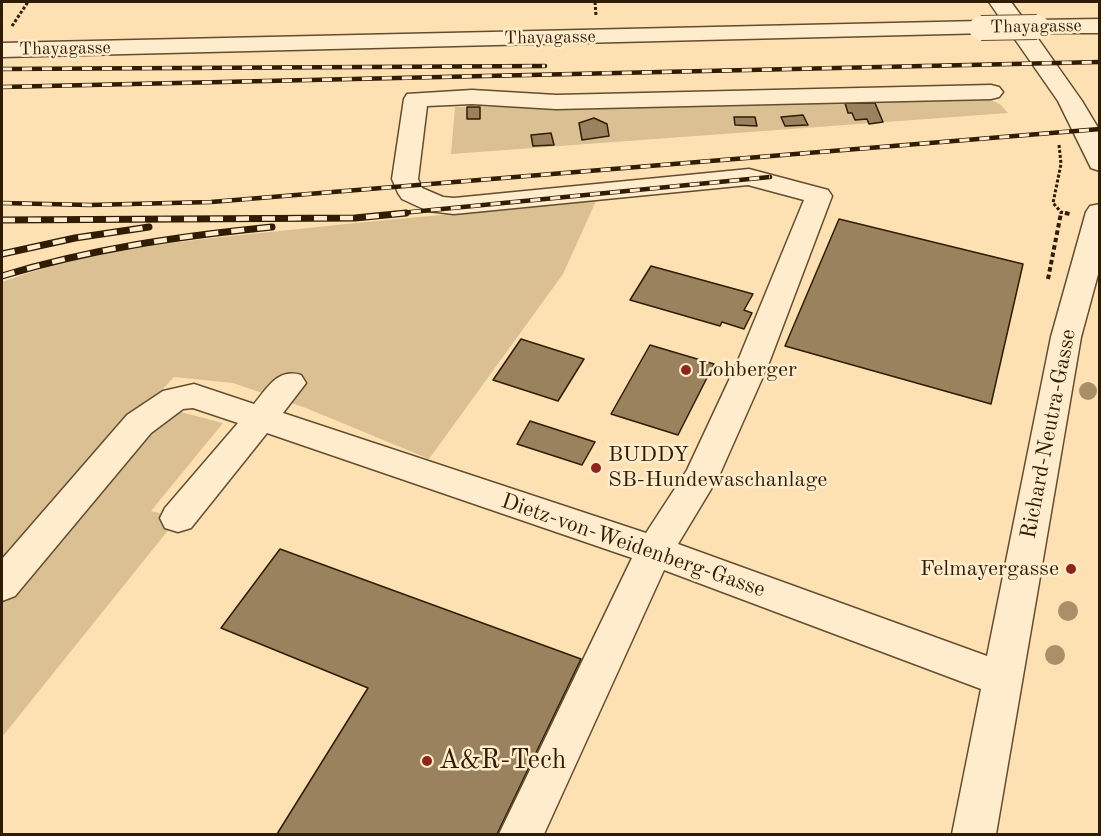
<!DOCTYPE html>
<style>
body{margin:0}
#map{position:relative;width:1101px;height:836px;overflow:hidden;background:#fee1b2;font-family:"Old Standard TT",serif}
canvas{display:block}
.frame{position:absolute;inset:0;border:3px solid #2f1c02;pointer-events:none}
</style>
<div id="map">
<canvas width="1101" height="836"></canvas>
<div class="frame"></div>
</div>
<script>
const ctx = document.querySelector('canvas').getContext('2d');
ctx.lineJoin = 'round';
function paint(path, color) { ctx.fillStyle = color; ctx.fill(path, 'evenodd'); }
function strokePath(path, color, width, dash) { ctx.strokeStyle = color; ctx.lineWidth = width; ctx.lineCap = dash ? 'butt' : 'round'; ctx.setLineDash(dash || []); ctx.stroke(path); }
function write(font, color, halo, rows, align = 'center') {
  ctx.font = font + ' "Old Standard TT",serif'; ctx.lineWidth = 5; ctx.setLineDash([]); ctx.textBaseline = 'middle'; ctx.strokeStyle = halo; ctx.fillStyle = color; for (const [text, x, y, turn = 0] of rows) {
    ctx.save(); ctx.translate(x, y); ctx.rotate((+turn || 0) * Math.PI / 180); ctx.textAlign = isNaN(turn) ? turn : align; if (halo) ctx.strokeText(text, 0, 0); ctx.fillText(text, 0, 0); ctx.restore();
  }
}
const green = new Path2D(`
 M985 97 1001 105 1008 113 451 154 455 107Z
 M596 201 563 274 429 459 306 408 233 383 174 377 2 562V282C86 251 180 241 270 232 378 220 487 211 596 201Z
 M173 410 223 423 151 511 178 518 2 737V601Z`);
const building = new Path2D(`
 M845 103H875L883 122 869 124 867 119 855 120 852 113H848Z
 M467 107H480V119H467Z
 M803 115 808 125 785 126 781 117Z
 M734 117H755L757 126 735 125Z
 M594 118 607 124 609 136 582 140 579 123Z
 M551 133 554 145 533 146 531 135Z
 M839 219 1023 264 991 404 785 346Z
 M651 266 753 294 744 310 752 313 744 329 722 322 720 326 630 300Z
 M521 339 584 359 558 401 493 380Z
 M650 345 714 364 678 435 611 414Z
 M530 421 595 442 582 465 517 444Z
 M280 549 581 659 497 834H277L368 688 221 628Z`);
const pathFar1 = new Path2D(`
 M595 2 596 16
 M12 26 28 2
 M1059 145 1061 164 1053 203 1061 212 1070 214
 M1061 214V212`);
const path = new Path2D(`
 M1065 213 1070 214
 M1048 279 1061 213`);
const minor = new Path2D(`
 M989 2H1011L1028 25 1037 20 1100 19V33H1034L1082 101 1100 131V171L1091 168 1058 101Z
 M981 21 989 23 992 28 989 33 2 57V43Z
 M991 85 999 87 1003 92 999 97 991 99 556 109 472 104 427 106 418 179 422 188 443 197 454 198 749 169 828 190 832 196 769 363 719 476 678 544 987 656 1051 337 1086 212 1090 206 1100 204V267L1081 337 996 834H952L981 689 664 570 544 834H499L632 558 267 433 191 528 178 532 165 528 160 518 165 508 238 423 193 408 183 409 151 433 15 596 2 601V559L127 415 163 391 194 384 254 404C268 387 278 368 301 375L306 383 283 413 646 533 687 470 737 363 804 200 748 185 454 214 428 211 402 199 398 193 392 179 404 99 407 94 472 90 556 95Z`);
const railFar1 = new Path2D(`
 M2 69 545 66
 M2 87 1100 62
 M2 203 90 205 211 202 1100 129
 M391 214 770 177`);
const rail = new Path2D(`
 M2 220 355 218 406 213
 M2 254 75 238 149 227
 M2 276C90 249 180 236 272 227`);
const minorBridge = new Path2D(`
 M981 28 1037 27`);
const trees = [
 [1088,391,9],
 [1068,611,10],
 [1055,655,10]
];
const markers = [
 [686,370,6,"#8f2418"],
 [596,468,6,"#8f2418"],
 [1071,569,6,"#8f2418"],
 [427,761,6,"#8f2418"]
];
const farStreetnames = [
 ["Thayagasse",1036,27,-1],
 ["Thayagasse",550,38,-1],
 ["Thayagasse",65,49,-1]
];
const poiNames = [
 ["Lohberger",698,370],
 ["BUDDY",608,455],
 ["SB-Hundewaschanlage",608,480],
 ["Felmayergasse",1059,569,"right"]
];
const streetNames = [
 ["Richard-Neutra-Gasse",1049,434,-79],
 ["Dietz-von-Weidenberg-Gasse",633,546,19]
];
const nearPoinames = [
 ["A&R-Tech",439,761]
];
paint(green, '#dbc094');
paint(building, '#9b825e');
strokePath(building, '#2f1c02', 1.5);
strokePath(minor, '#634d2e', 3);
strokePath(pathFar1, '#2f1c02', 3, [3, 2]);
strokePath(path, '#2f1c02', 4, [4.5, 3]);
paint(minor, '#feeccd');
strokePath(railFar1, '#2f1c02', 4.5);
strokePath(rail, '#2f1c02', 7);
strokePath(railFar1, '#feeccd', 3, [10]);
strokePath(rail, '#feeccd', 4.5, [13]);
strokePath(minorBridge, '#634d2e', 26, []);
strokePath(minorBridge, '#feeccd', 24);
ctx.fillStyle = '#a99069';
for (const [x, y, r] of trees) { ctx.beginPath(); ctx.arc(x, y, r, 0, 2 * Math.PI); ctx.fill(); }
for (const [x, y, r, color] of markers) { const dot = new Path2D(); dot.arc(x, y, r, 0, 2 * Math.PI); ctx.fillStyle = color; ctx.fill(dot); strokePath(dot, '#feeccd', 2); }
write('18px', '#2f1c02', '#feeccd', farStreetnames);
write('22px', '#2f1c02', '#feeccd', poiNames, 'left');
write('22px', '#2f1c02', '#feeccd', streetNames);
write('27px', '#2f1c02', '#feeccd', nearPoinames, 'left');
</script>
